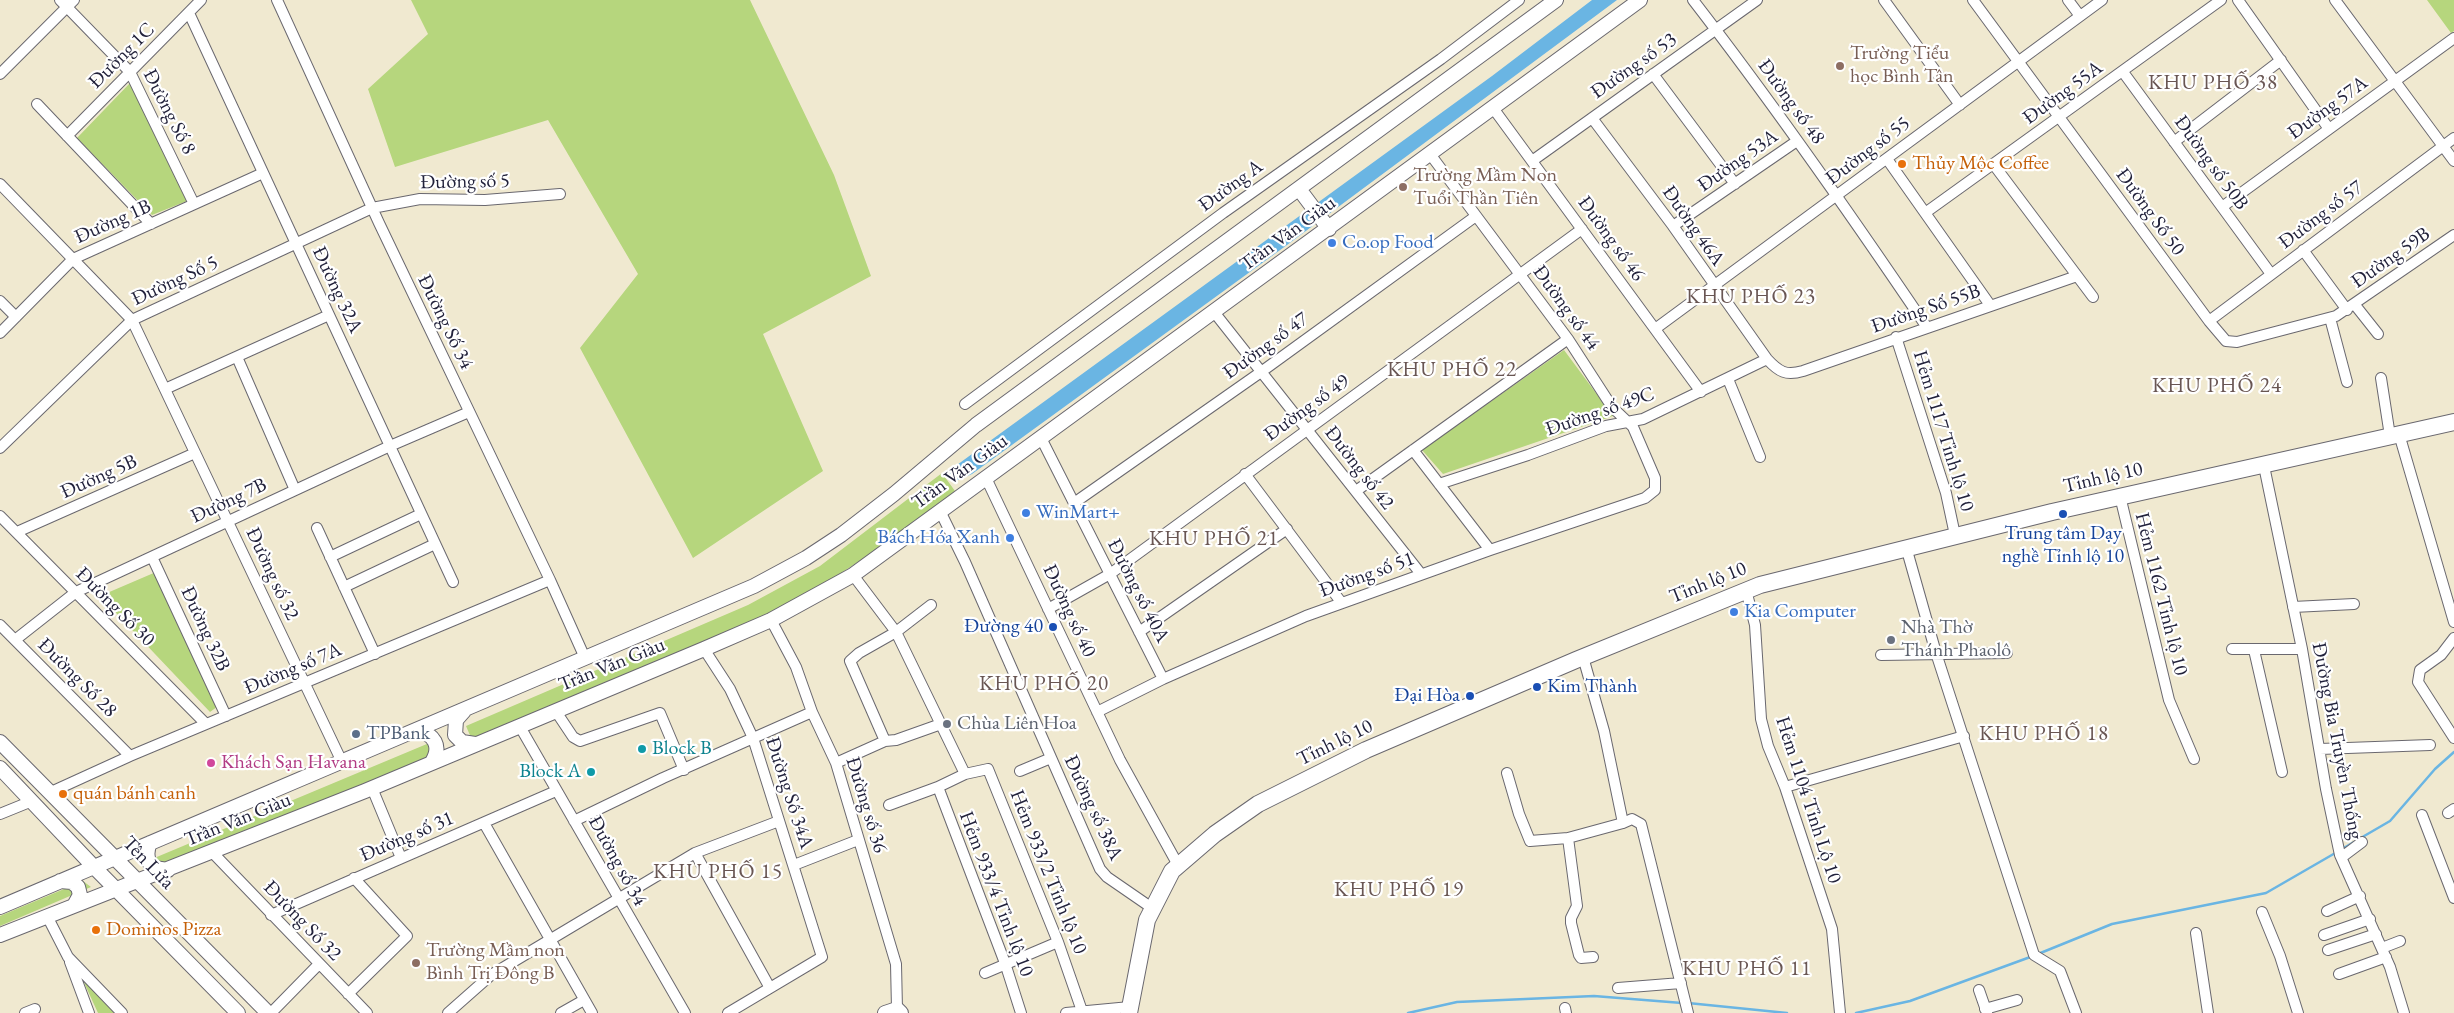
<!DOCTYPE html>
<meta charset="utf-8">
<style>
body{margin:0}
canvas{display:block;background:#f0e9d0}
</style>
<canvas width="2454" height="1013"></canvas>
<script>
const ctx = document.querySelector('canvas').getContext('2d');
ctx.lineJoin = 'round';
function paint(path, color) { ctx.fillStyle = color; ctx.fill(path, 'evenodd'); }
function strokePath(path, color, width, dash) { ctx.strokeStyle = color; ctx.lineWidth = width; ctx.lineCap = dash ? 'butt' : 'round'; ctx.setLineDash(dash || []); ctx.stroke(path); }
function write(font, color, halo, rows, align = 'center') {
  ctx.font = font + ' "EB Garamond",serif'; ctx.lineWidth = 4.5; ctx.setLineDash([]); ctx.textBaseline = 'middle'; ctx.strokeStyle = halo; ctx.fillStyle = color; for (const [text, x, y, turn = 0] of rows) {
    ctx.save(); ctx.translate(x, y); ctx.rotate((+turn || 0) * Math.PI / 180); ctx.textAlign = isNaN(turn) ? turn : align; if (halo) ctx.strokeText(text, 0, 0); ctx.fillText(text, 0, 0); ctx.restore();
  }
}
const green = new Path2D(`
 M411 0H750L834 175 871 276 763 334 823 471 693 558 580 348 638 274 548 120 395 167 368 89 428 34Z
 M2427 0H2454V31L2451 33Z
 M130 83 187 201 152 215 77 138Z
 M1564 350 1613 416 1443 474 1422 450Z
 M942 473 955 491 876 550 820 587 763 619 472 740 466 726 748 605 820 566Z
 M156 572 221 704 210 712 100 596Z
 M434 741 440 753 151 875 140 864Z
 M83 881 91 887 0 926V916Z
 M81 976 116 1013H98Z`);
const water = new Path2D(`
 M1592 0H1617L1287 245 972 474 959 480 951 478 950 470 1492 76Z`);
const stream = new Path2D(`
 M2359 839 2390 821 2435 769 2454 752
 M2342 849 2354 842
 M2038 954 2112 924 2266 893 2337 852
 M1688 1003 1787 1013
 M1408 1013 1457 1002 1594 996 1682 1003
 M1856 1013 1910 1001 2033 956`);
const street = new Path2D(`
 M60 0 130 72 194 204
 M277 0 379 223 550 580 585 658
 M1693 0C1775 106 1851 215 1926 326
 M1884 0 1960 105
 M1973 0 2209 321 2226 341 2237 342 2336 316 2454 235
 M2068 0 2080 16
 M2238 0 2329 129
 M2335 0 2454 161
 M189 13 453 582
 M2123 72 2271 274
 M0 74 74 0
 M1653 74 1735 184
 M37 104 151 224
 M1493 108 1701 392
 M1592 118 1673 226 1767 359C1779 372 1786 376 1803 371L2077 276
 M67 136 201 0
 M2174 142 2281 60
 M1887 159 1990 305
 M1532 161 1757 0
 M1994 165 2093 297
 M0 184 132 320 342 762
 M2222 207 2454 38
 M1925 213 2221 0
 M1673 226 1797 141
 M2303 250 2347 310
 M0 301 16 317
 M2355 305 2378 334
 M1214 312 1421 574
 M2330 318 2347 382
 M2209 321 2454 138
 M1655 329 2102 0
 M0 333 73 259 263 173
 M1896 337 1946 493 1955 535
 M237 357 295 490
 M2381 378 2390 436
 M1728 379 1760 457
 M165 389 329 315
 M965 404 1223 213 1441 59 1519 0
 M2399 434 2454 622
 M1041 438 1163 679
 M0 448 132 320 372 208 420 199 485 200 560 194
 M1413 450 1490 550
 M2264 466 2302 649 2326 789 2340 855 2390 967 2404 1013
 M1245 474 1341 602
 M986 478 1120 760 1178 865
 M1439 484 1528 455 1606 426 1643 419 1767 359
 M1356 491 1568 339
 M2120 496 2169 700 2194 759
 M1074 503 1261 372 1476 216
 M940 511 965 562 1100 869 1107 877 1152 908
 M0 516 206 724
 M317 528 375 654
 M17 532 195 453
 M1906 547 1936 653 2034 955 2060 971 2076 1013
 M152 557 226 716
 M330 557 421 514
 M853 575 896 632 965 774
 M344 587 435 544
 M1746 590 1755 625 1761 719 1768 746 1785 787 1832 929 1840 1013
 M2293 607 2354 604
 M1048 609 1110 574 1582 229
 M771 620 796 667 812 712 836 763 896 964 897 1009
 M0 625 130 756
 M1139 632 1287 529
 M2454 638 2441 655 2420 670 2418 682 2454 738
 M15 640 76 592 390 446 469 412
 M704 649 730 689 753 738 822 957 728 1013
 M2232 649H2302
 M2254 650 2282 772
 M1881 655 2007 653
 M1583 657 1604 731 1623 823 1632 819 1641 824 1688 1013
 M555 710 573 737 580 741 660 713 684 770
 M1097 712 1163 679 1306 616 1490 550 1645 498 1655 490V478L1633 427 1612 407 1568 339 1430 154
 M519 725 685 1013
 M885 741 850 661 859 653 896 632 931 605
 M2320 749 2430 745
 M836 763 885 741 896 740 941 724
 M1020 771 1051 758
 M1507 773 1519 814 1530 841 1568 838 1623 823
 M938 787 1005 963 1021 1013
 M1785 787 1964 736
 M372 788 401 858
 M51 792 130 756 550 580
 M889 805 938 787 965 774 988 769 1058 942 1082 1011
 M2448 813 2454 809
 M0 814 32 801
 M2422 815 2454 898
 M574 821 663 778 812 712
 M484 823 592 1013
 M1568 838 1577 906 1571 918V923L1579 955 1581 958 1593 957
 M212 852 367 1013
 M695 853 770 988
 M2342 857 2362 842
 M794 865 858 840
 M2327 911 2360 896
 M2262 912 2280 956 2298 1013
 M271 915 556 791
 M47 916 68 957 122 1013
 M2196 933 2208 1013
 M2324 935 2370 919
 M2382 948 2400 941
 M2328 950 2376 934
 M70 962 89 1013
 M985 973 1058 942
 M2339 974 2386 957
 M1618 988 1681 983
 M1979 990 1987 1013
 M348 994 407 936 354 878
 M1565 1008 1566 1013
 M1985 1009 2017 1000
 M25 1013 35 1009
 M271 1013 319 964
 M448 1013 491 975 695 853 779 821
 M561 1013 584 1000
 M1066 1013 1130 1007`);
const secondary = new Path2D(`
 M1299 189 1329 229
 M464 711 456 720 455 735 462 742 475 744
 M417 730C434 734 442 746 432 762
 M0 742 268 1013
 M0 768 93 866 238 1013
 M150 843C146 852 146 861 154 868L168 870
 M60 881 72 882 78 887 80 895 75 904
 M0 907 754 586 806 558 841 535 894 494 976 425 1556 0
 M0 935 365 791 704 649 771 620 853 575 1640 0
 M885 1013 897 1009 901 1013`);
const primary = new Path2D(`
 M1129 1013 1147 920 1172 871 1215 834 1258 804 1366 750 1576 660 1760 585 2052 512 2454 422`);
const markers = [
 [1840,66,5,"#8d6e63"],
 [1902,164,5,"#e8710a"],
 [1403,187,5,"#8d6e63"],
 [1332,243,5,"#3f7fe0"],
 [1026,513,5,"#3f7fe0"],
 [2063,514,5,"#1a4fb4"],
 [1010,538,5,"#3f7fe0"],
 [1734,612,5,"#3f7fe0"],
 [1053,627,5,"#1a4fb4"],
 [1891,640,5,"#6b7280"],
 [1537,687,5,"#1a4fb4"],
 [1470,696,5,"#1a4fb4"],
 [947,724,5,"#6b7280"],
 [356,734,5,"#5c6f8a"],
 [642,749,5,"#0f9aa8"],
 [211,763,5,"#d1479c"],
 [591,772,5,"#0f9aa8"],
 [63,794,5,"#e8710a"],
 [96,930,5,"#e8710a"],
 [416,963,5,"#8d6e63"]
];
const educationNames = [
 ["Trường Tiểu",1850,54],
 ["học Bình Tân",1850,77],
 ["Trường Mầm Non",1413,176],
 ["Tuổi Thần Tiên",1413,199],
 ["Trường Mầm non",426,951],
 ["Bình Trị Đông B",426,974]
];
const streetNames = [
 ["Đường 1C",122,56,-45],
 ["Đường số 53",1634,66,-35],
 ["Đường 55A",2063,93,-36],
 ["Đường số 48",1791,102,54],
 ["Đường 57A",2328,108,-36],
 ["Đường Số 8",169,112,63],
 ["Đường số 55",1868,151,-37],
 ["Đường 53A",1738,161,-35],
 ["Đường số 50B",2211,163,54],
 ["Đường số 5",465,182,-1],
 ["Đường A",1231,186,-36],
 ["Đường Số 50",2150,212,54],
 ["Đường số 57",2321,215,-37],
 ["Đường 1B",113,222,-24],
 ["Đường 46A",1693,226,55],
 ["Trần Văn Giàu",1288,234,-36],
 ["Đường số 46",1611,239,54],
 ["Đường 59B",2391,258,-35],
 ["Đường Số 5",175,281,-25],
 ["Đường 32A",337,290,65],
 ["Đường số 44",1566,308,54],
 ["Đường Số 55B",1926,309,-19],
 ["Đường Số 34",445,322,64],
 ["Đường số 47",1266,346,-36],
 ["Đường số 49",1307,408,-36],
 ["Đường số 49C",1600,412,-19],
 ["Hẻm 1117 Tỉnh lộ 10",1943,431,73],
 ["Đường số 42",1359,468,52],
 ["Trần Văn Giàu",960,472,-36],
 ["Đường 5B",99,477,-24],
 ["Tỉnh lộ 10",2103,478,-13],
 ["Đường 7B",229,501,-25],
 ["Đường số 32",272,574,65],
 ["Đường số 51",1367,575,-20],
 ["Tỉnh lộ 10",1708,583,-22],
 ["Đường số 40A",1138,591,63],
 ["Hẻm 1162 Tỉnh lộ 10",2161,594,76],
 ["Đường Số 30",115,607,45],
 ["Đường số 40",1069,611,65],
 ["Đường 32B",205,629,65],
 ["Trần Văn Giàu",612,665,-22],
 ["Đường số 7A",293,669,-23],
 ["Đường Số 28",77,678,45],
 ["Đường Bia Truyền Thống",2337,741,79],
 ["Tỉnh lộ 10",1335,743,-26],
 ["Đường Số 34A",789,793,72],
 ["Hẻm 1104 Tỉnh Lộ 10",1808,800,72],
 ["Đường số 36",866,805,73],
 ["Đường số 38A",1093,808,65],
 ["Trần Văn Giàu",238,820,-22],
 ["Đường số 31",407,837,-23],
 ["Đường số 34",617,861,61],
 ["Tên Lửa",148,863,46],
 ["Hẻm 933/2 Tỉnh lộ 10",1048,872,68],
 ["Hẻm 933/4 Tỉnh lộ 10",996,894,69],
 ["Đường Số 32",302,921,46]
];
const foodNames = [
 ["Thủy Mộc Coffee",1912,164],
 ["quán bánh canh",73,794],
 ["Dominos Pizza",106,930]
];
const shopNames = [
 ["Co.op Food",1342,243],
 ["WinMart+",1036,513],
 ["Bách Hóa Xanh",1000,538,"right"],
 ["Kia Computer",1744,612]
];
const transitNames = [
 ["Trung tâm Dạy",2063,534,"center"],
 ["nghề Tỉnh lộ 10",2063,557,"center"],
 ["Đường 40",1043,627],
 ["Kim Thành",1547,687,"left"],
 ["Đại Hòa",1460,696]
];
const worshipNames = [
 ["Nhà Thờ",1901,628],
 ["Thánh Phaolô",1901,651],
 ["Chùa Liên Hoa",957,724]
];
const serviceNames = [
 ["TPBank",366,734]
];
const cultureNames = [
 ["Block B",652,749],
 ["Block A",581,772,"right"]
];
const hotelNames = [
 ["Khách Sạn Havana",221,763]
];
const neighbourhoodNames = [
 ["KHU PHỐ 38",2213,83],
 ["KHU PHỐ 23",1751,297],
 ["KHU PHỐ 22",1452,370],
 ["KHU PHỐ 24",2217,386],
 ["KHU PHỐ 21",1214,539],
 ["KHU PHỐ 20",1044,684],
 ["KHU PHỐ 18",2044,734],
 ["KHU PHỐ 15",718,872],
 ["KHU PHỐ 19",1399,890],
 ["KHU PHỐ 11",1747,969]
];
paint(green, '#b6d67d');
paint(water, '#6ab5e3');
strokePath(stream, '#6ab5e3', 2.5);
strokePath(street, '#6a686f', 12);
strokePath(secondary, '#6a686f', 16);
strokePath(primary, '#6a686f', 18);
strokePath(street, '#fff', 10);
strokePath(secondary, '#fff', 14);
strokePath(primary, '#fff', 16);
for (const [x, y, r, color] of markers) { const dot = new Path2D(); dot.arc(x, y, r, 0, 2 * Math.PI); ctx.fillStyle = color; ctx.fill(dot); strokePath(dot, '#fff', 2); }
write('20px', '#785e54', '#fff', educationNames, 'left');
write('20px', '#22223b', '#fff', streetNames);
write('20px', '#c56008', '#fff', foodNames, 'left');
write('20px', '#366cbe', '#fff', shopNames, 'left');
write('20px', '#164399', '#fff', transitNames, 'right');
write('20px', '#5b616d', '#fff', worshipNames, 'left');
write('20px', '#4e5e75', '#fff', serviceNames, 'left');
write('20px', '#0d838f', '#fff', cultureNames, 'left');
write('20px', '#b23c85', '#fff', hotelNames, 'left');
ctx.letterSpacing = '1px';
write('21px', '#695653', '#fff', neighbourhoodNames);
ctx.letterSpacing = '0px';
</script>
